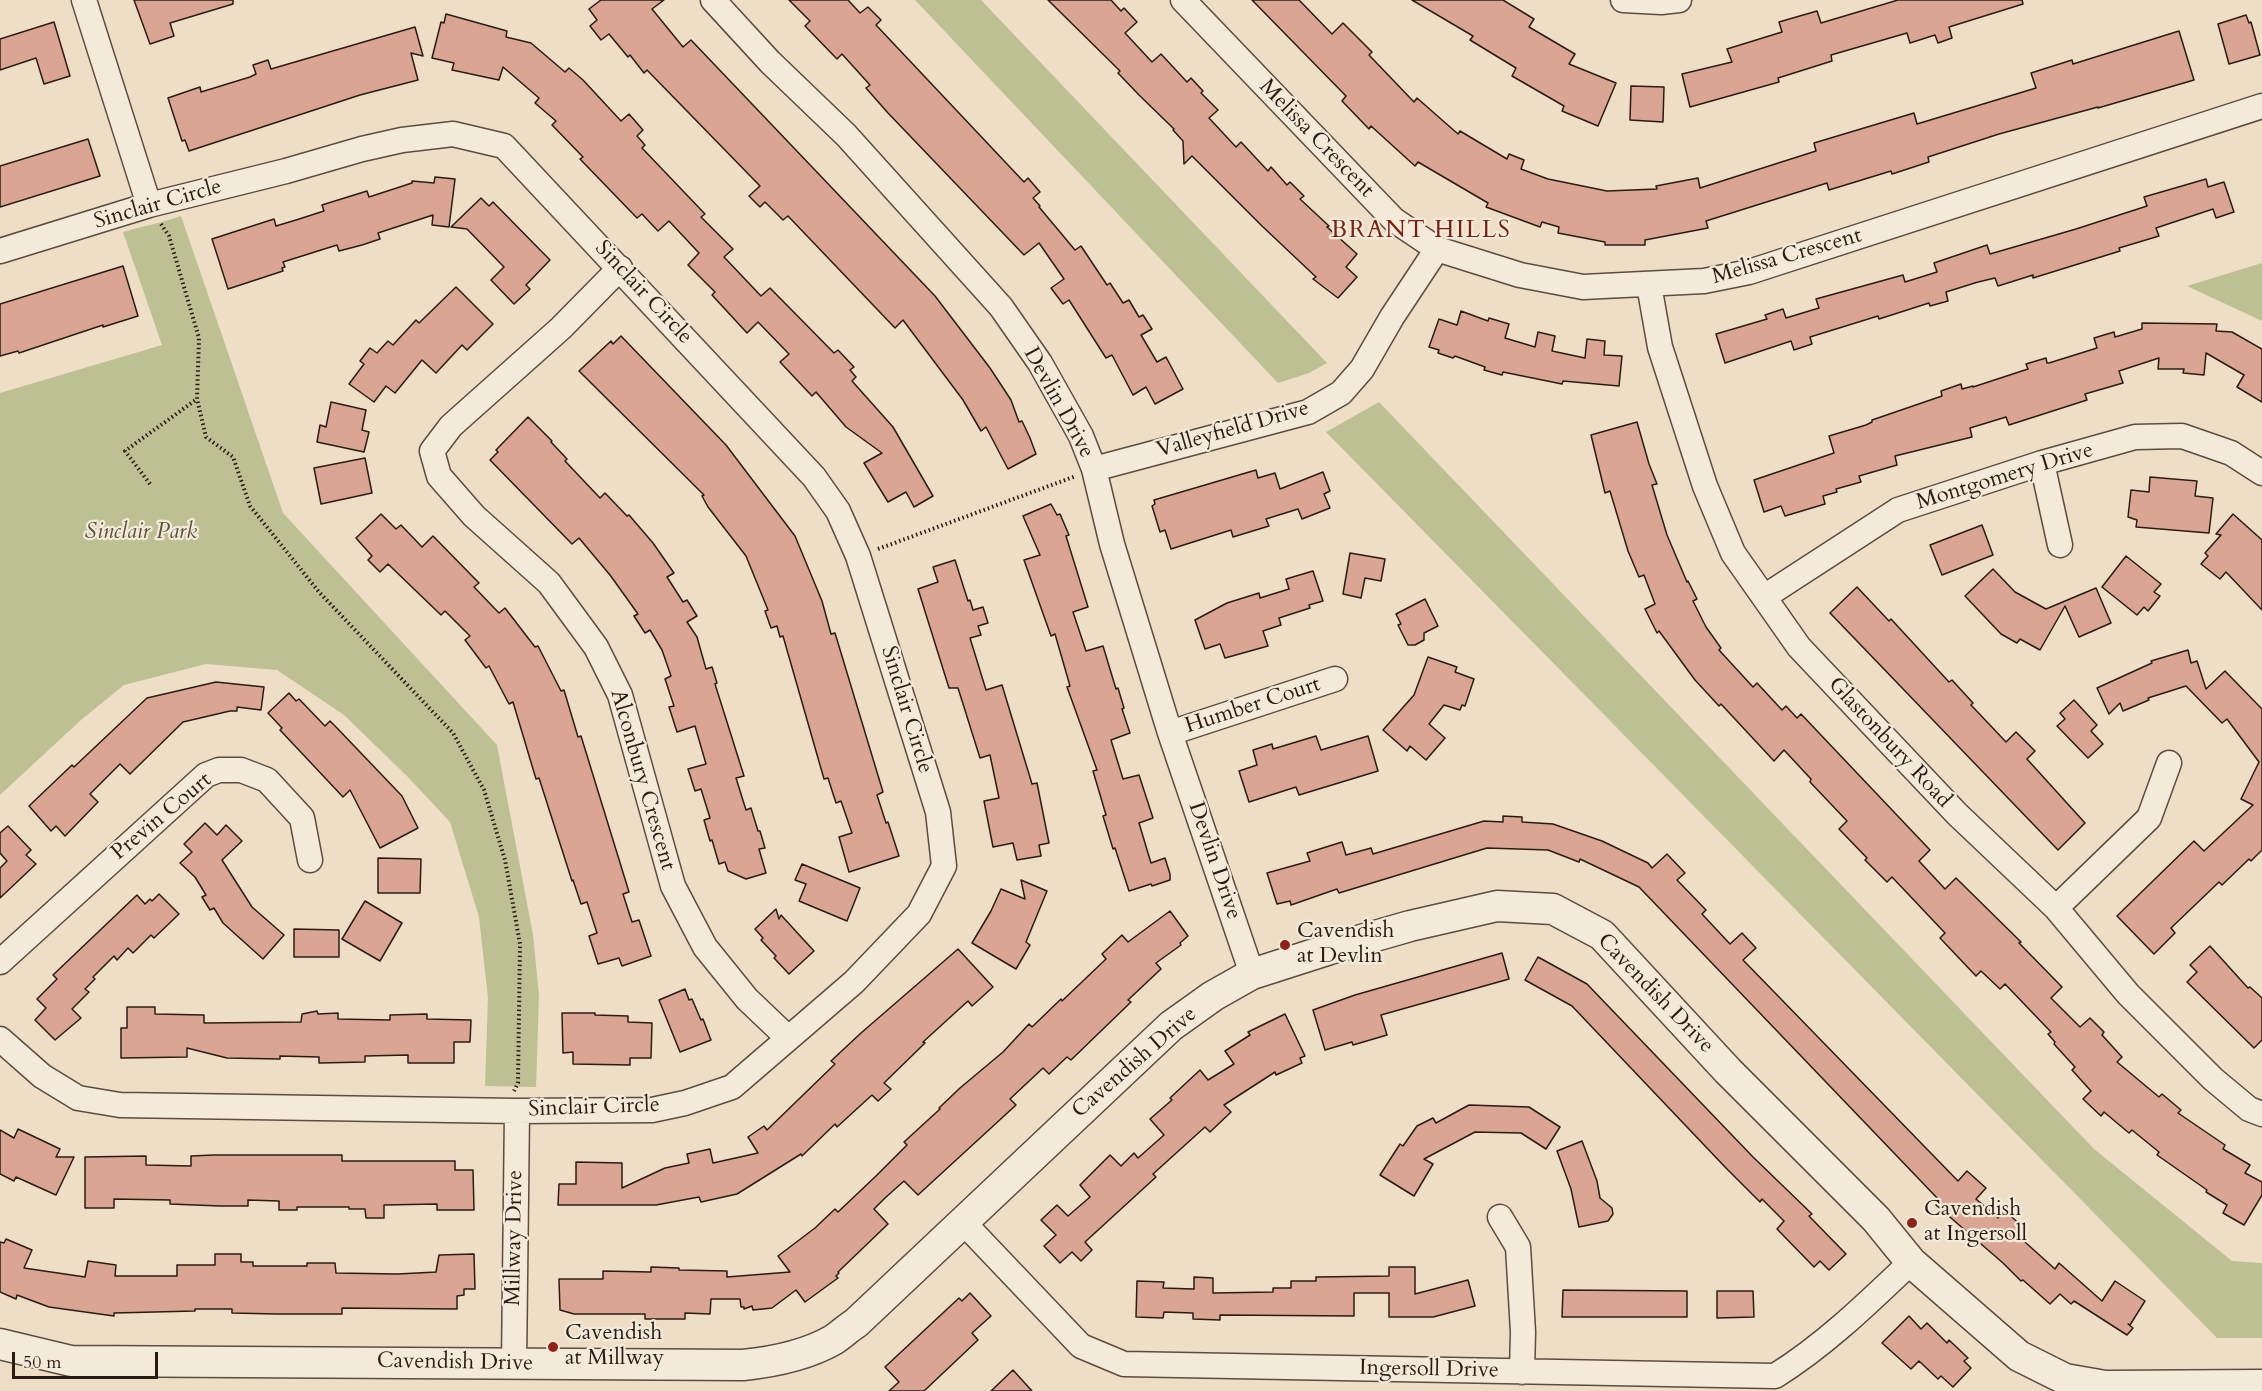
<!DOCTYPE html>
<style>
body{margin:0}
#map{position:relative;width:2262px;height:1391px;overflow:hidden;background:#eedec5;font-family:Cardo,serif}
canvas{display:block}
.scale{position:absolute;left:12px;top:1352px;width:146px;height:27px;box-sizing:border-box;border:3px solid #2a1c15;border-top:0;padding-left:8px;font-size:18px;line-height:21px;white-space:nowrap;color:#2a1c15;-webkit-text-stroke:4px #f4ead9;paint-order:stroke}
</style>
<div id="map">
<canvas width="2262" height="1391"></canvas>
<div class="scale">50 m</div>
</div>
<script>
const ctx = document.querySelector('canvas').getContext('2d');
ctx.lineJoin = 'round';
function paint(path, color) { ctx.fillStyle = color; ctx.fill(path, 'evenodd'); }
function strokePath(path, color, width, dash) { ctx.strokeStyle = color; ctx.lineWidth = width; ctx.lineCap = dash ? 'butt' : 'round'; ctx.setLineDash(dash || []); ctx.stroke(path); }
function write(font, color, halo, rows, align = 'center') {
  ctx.font = font + ' Cardo,serif'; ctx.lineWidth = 4.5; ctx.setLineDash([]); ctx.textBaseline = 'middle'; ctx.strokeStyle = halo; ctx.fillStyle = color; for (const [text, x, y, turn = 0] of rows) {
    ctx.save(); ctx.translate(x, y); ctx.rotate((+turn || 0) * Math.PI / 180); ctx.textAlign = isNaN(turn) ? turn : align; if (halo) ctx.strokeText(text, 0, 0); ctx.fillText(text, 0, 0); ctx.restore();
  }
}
const green = new Path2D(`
 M915 0H981L1327 363 1309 373 1278 383Z
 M181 216 283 513 497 745 533 935 539 996 536 1087 485 1086 488 998 479 917 450 822 407 776 344 715 277 670 206 664 124 685 81 720 0 795V393L162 345 123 232C142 226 162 223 181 216Z
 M2262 263V321L2187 286Z
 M1379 402 2094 1149 2232 1261 2262 1263V1338H2217L1326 432Z`);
const building = new Path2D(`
 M134 0H233V4L170 23 174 36 150 44Z
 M601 0H664L652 9 683 47 691 40 935 296 990 368 1011 400 1019 422 1022 421 1030 438 1036 454 1008 469 986 427 981 431 963 400 903 320 895 328 788 216 783 220 765 202 760 207 749 196 760 186 647 70 644 73 630 55 628 57 609 34 601 40 590 26 597 20 589 9Z
 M789 0H848L860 13 868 7 881 20 876 25 1024 182 1028 178 1040 192 1033 198 1040 206 1039 207 1075 250 1081 246 1107 285 1110 283 1123 303 1129 300 1139 317 1143 315 1152 329 1141 335 1157 362 1166 357 1183 389 1155 404 1146 387 1133 395 1112 355 1106 358 1069 300 1063 304 1051 288 1064 279 1039 243 1024 255 888 113 866 88 870 85 842 54 837 59 805 26 810 21Z
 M1048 0H1111L1121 11 1124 8 1137 22 1125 33 1152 62 1161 54 1187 82 1191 78 1203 91 1201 93 1218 110 1209 118 1236 147 1241 142 1268 171 1271 167 1287 185 1290 182 1304 196 1300 199 1329 226 1327 227 1357 254 1346 267 1357 277 1338 298 1313 279 1316 277 1262 226 1192 156 1184 164 1183 141 1173 130 1174 129 1139 95 1118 73 1120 71Z
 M1252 0H1299L1332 34 1343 23 1372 52 1369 55 1414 102 1417 98 1458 134 1460 131 1507 159 1509 154 1524 160 1521 169 1548 179 1607 191 1657 189 1656 186 1698 178 1700 188 1816 151 1814 143 1914 113 1917 124 2036 88 2031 73 2072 60 2073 64 2179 31 2194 80 2098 108V107L1999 134 1928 157 1929 162 1892 174 1891 171 1829 190 1827 183 1706 221 1708 228 1645 240V245H1605V242L1558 233 1559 227 1542 222 1540 227 1486 207 1488 203 1418 162 1415 166 1371 126 1369 129 1342 101 1346 96Z
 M1412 0H1503L1534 19 1529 27 1575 54 1569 64 1616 83 1598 126 1562 111 1564 106 1512 76 1516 68 1470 40 1473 36Z
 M1898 0H2022L2023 4 1949 27 1952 38 1938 43 1935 35 1910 43 1907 33 1831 55 1832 61 1778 78 1779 82 1690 107 1682 74 1732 62 1727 49 1782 32 1779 22 1817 11 1821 23Z
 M446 14 507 31 506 37 531 43 565 72 569 68 583 80 621 121 629 114 643 130 637 136 645 145 642 148 705 214 701 217 733 249 724 257 761 296 770 288 834 353 838 350 854 367 850 370 856 377 852 381 893 427 933 496 914 507 906 492 888 502 864 463 882 453 846 427 816 392 812 396 780 362 789 354 758 322 747 333 712 295 715 292 688 265 699 253 669 221 658 231 642 214 637 218 580 159 583 157 552 125 556 121 535 103 539 98 503 67 499 80 452 70 454 63 432 58 441 22 444 23Z
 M2246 15 2249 23 2251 22 2260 55 2229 64 2218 24Z
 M54 22 70 76 44 84 36 58 0 70V39Z
 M415 27 423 56 411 53 418 80 360 95 189 151 185 140 182 141 168 98 200 87 201 92 250 77 256 74 253 65 268 60 271 69Z
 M1631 86 1664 87 1663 122 1630 120Z
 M88 139 100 176 0 207V166Z
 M435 177 455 179 449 227 432 225 433 215 378 233 380 239 362 245 339 251 337 245 283 262 285 267 282 268 283 271 228 289 212 239 274 219 276 226 296 220 324 211 322 205 367 191 369 197 412 183V181L434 183Z
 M2206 179 2208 187 2224 182 2234 212 2216 218 2213 209 2156 228 2159 236 2119 248 2120 251 2033 278V275L1998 286 1995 278 1978 282 1946 292 1948 301 1930 306 1929 303 1879 319 1878 316 1810 337 1812 344 1794 350 1791 341 1725 363 1716 334 1767 319 1765 315 1783 309 1786 318 1819 308 1816 299 1903 275 1905 282 1937 272 1934 263 1987 245 1990 254 2076 229 2147 206 2144 197Z
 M481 198 489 206 493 202 550 260 526 285 530 289 514 304 491 280 504 267 467 229 451 227Z
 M123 266 138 316 103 327V325L19 353 18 351 0 356V304Z
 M456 287 493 324 467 350 462 345 436 373 422 360 395 393 386 386 374 402 349 384 364 364 360 361 370 348 377 353 388 341 393 345 416 320 419 323Z
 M1461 311 1488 321 1489 318 1509 324 1505 338 1535 347 1538 332 1555 336 1552 351 1585 358 1587 339 1605 341 1604 355 1622 356 1619 386 1563 381 1562 384 1503 372 1502 375 1484 370 1485 367 1455 356 1453 358 1438 353 1439 350 1429 347 1439 319 1457 325Z
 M2142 323 2217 324 2216 331 2232 332 2262 349V402L2237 387 2244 375 2206 353 2204 375 2183 373 2184 369H2158L2159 358 2119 371 2123 383 2085 394 2087 400 2009 425 2006 417 1970 428 1972 437 1895 456 1897 465 1859 476 1861 482 1836 489 1837 492 1823 496 1825 504 1785 516 1781 506 1764 512 1754 480 1834 453 1829 436 1866 425 1872 422V420L1942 396 1941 391 1961 384 1962 389 1973 386V387L2028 369 2026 364 2046 358 2047 363H2049L2097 348 2094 338 2114 332 2115 337 2142 329Z
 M621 336 726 445 795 536 822 601 831 634 835 633 883 792 877 795 886 823 888 822 899 856 849 872 839 837 852 833 841 801 836 803 828 778 824 779 783 636 780 637 777 626 771 628 765 611 768 610 746 556 708 507 702 496 704 495 579 371 611 341 613 344Z
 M331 402 366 410 362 430 369 432 364 452 317 442 320 425 326 427Z
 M528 417 552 441 551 442 567 459 565 461 600 498 605 493 627 516 629 515 653 543 674 573 667 577 683 602 687 600 697 616 687 622 697 637 706 669 712 667 717 683 715 684 744 776 736 778 746 810 751 808 758 831H760L765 848 759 849 766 873 746 879 728 871 725 862 719 864 712 840 710 841 704 820 710 818 701 789 695 791 688 769 706 764 695 726 677 732 669 707 674 706 665 679 671 676 662 650 650 630 645 633 634 616 638 614 610 575 579 538 572 544 490 460 498 452 496 450Z
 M1637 422 1649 464 1657 484 1652 485 1667 535 1687 582 1688 581 1697 599 1693 601 1706 627 1721 648 1719 650 1753 687 1757 683 1782 710 1786 706 1797 718 1801 714 1930 850 1919 861 1945 889 1956 878 2021 942 2019 943 2062 987 2051 998 2080 1027 2090 1018 2104 1032 2102 1035 2122 1057 2117 1062 2159 1097 2162 1094 2181 1110 2178 1113 2225 1145 2223 1149 2250 1165 2245 1173 2262 1182V1195L2244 1225 2223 1213 2227 1205 2206 1192 2207 1190 2157 1155 2159 1152 2132 1130 2129 1133 2104 1112 2101 1116 2083 1099 2091 1091 2072 1070 2075 1067 2054 1044 2055 1042 2048 1034 2051 1032 2005 984 2000 989 1981 971 1976 976 1940 938 1945 933 1892 877 1887 882 1865 860 1867 858 1839 829 1847 821 1810 782 1811 779 1784 750 1774 761 1721 704 1719 706 1695 680 1659 631 1657 633 1645 609 1655 604 1644 575 1639 577 1628 551 1610 491 1605 493 1591 435Z
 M365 458 372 493 321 504 314 468Z
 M1256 470 1258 478 1275 473 1280 489 1323 472 1330 491 1324 494 1330 508 1302 519 1298 509 1266 519 1269 526 1233 537 1231 530 1171 549 1165 530 1160 532 1152 506 1155 504 1154 500Z
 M2150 477 2197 481 2195 496 2213 498 2209 533 2136 527 2137 520 2128 517 2131 490 2149 492Z
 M1051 504 1057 515 1060 514 1069 535 1066 536 1088 607 1073 612 1086 651 1103 646 1116 689 1118 688 1124 708 1122 709 1130 733 1111 740 1123 779 1139 775 1153 818 1139 823 1151 863 1165 858 1170 874V880L1152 886 1151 884 1129 891 1115 848 1113 849 1103 816 1106 815 1093 771 1097 770 1067 687 1070 686 1055 634 1051 636 1024 560 1040 555 1023 516Z
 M381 514 396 529 401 525 422 547 433 536 479 583 474 587 499 613 505 608 535 647 538 646 561 691 564 690 578 737 581 736 629 892 623 894 632 922 639 920 651 956 622 966 619 958 598 964 589 936 597 933 587 902 581 904 573 880 572 881 539 778 536 779 513 702 509 704 489 666 486 668 465 640 470 636 445 611 441 615 388 564 380 572 368 560 372 556 356 538Z
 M2233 514 2262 540V610L2226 572 2220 579 2201 564 2208 556 2205 553 2221 535 2216 534Z
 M1982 525 1993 555 1942 575 1930 545Z
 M1350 553 1385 559 1381 581 1365 578 1361 598 1343 594Z
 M2126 556 2161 584 2154 592 2160 596 2148 611 2144 607 2137 615 2102 587Z
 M955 560 968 601 970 600 973 610 983 607 988 623 978 626 981 635 970 638 986 690 1002 685 1032 784 1037 783 1049 843 1039 845 1041 856 1017 860 1013 843 993 847 984 801 999 798 990 755 980 758 958 688H949L918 589 938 582 933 567Z
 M1993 569 2015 592 2046 609 2096 588 2111 623 2079 637 2065 606 2040 650 2020 639 2017 643 2001 634 1965 596Z
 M1313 571 1323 601 1309 605 1310 608 1279 618 1281 625 1263 631 1268 646 1225 658 1220 644 1205 649 1195 620 1227 603 1259 593 1260 598 1289 589 1286 579Z
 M1857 587 1889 621 1891 619 1949 682 1952 680 1973 703 1971 705 2006 742 2016 732 2035 751 2027 759 2085 823 2058 850 1830 613Z
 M1425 599 1438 626 1424 633V640L1415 645H1408L1398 625 1401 624 1396 614Z
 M2188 650 2191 663 2197 661 2206 689 2225 671 2262 709V850L2251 861 2249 859 2222 885 2219 882 2171 928 2175 933 2154 954 2117 916 2194 841 2204 851 2253 805 2241 799 2259 762 2227 719 2222 723 2186 686 2148 698 2149 700 2123 711 2120 703 2109 714 2097 688 2152 663 2151 661Z
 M1428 657 1457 667 1455 672 1474 679 1465 706 1462 705 1460 710 1444 705 1429 724 1445 738 1426 760 1410 746 1407 751 1383 730 1414 695Z
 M216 682 264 687 261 710 237 707V711H230L183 722 130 774 120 764 90 794 98 802 65 836 56 826 51 831 29 806 72 765 74 767 147 698Z
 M289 693 296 701 299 699 325 726 330 721 337 728 402 796 418 828 380 848 350 790 343 797 280 730 282 728 268 713Z
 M2074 700 2097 725 2091 731 2103 744 2088 758 2057 726 2065 719 2060 713Z
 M1316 736 1321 750 1368 736 1378 771 1299 795 1296 787 1249 802 1239 771 1257 765 1253 750 1272 744 1273 749Z
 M1503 816 1522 817V822L1553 824 1602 841 1648 863 1652 868 1667 854 1685 873 1677 880 1706 910 1702 914 1730 944 1742 933 1756 948 1743 960 1958 1181 1967 1171 1986 1188 1976 1199 1998 1218 2005 1211 2023 1227 2016 1234 2055 1269 2059 1263 2102 1301 2115 1281 2145 1301 2130 1325 2128 1324 2133 1328 2127 1335 2074 1301 2071 1304 2060 1294 2050 1304 2023 1280 2021 1281 2003 1263 1936 1205 1940 1201 1639 887 1580 859 1579 862 1548 850 1487 848 1339 893 1337 889 1291 905 1290 901 1277 904 1267 873 1310 861 1307 853 1342 842 1346 855 1371 848 1373 854 1484 821 1503 822Z
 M205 823 217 835 226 825 242 841 222 860 252 907 284 935 263 959 223 923 214 908 210 910 202 897 206 895 195 877 180 863 192 852 184 844Z
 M8 826 31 850 26 855 36 864 0 898V868L7 861 0 853V833Z
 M378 858 421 859 420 893H378Z
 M802 864 860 888 847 921 799 901 806 884 795 880Z
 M1021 880 1047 891 1026 942 1030 945 1016 969 972 943 991 911 1001 889 1025 899Z
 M159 894 179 914 154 938 151 935 133 953 128 948 117 960 114 956 93 977 95 979 85 989 89 992 72 1009 81 1018 55 1040 35 1020 46 1008 37 999 57 979 53 975 137 895 145 904 150 899 152 901Z
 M365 901 402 923 380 961 342 939Z
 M776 909 779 919 781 915 814 951 789 974 774 958 776 956 761 940 763 938 755 929Z
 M1170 911 1188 936 1180 943 1181 945 1156 963 1161 969 1128 1000 1131 1002 1071 1060 1067 1057 1049 1074 1043 1068 1010 1099 1016 1105 918 1195 904 1181 885 1198 874 1209 888 1224 838 1272 839 1273 836 1276 838 1278 805 1302 796 1290 772 1308 753 1310 752 1306 744 1309V1307H741L740 1299H711L710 1314 685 1313V1319H645V1314H574L560 1310 559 1279H603V1271L651 1272V1267L679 1268V1270L727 1271V1277L790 1272 778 1256 815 1228 835 1209 838 1212 876 1176 907 1145 904 1142 940 1109 939 1108 960 1088 1003 1052 1029 1024 1032 1027 1061 999 1062 1001 1106 959 1102 954 1122 935 1128 942Z
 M294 929 339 930V957H294Z
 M2210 946 2248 988 2250 987 2262 998V1040L2254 1048 2187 982 2197 972 2190 965Z
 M958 949 993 987 972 1006 968 1001 923 1042 925 1043 884 1083 891 1089 878 1101 872 1095 837 1127 835 1124 802 1156 801 1154 737 1194 701 1202 699 1197 656 1205H558L559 1184H576V1162L622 1163V1188L665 1168 689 1163 687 1154 710 1149 713 1163 758 1153 748 1137 764 1126 767 1130 835 1064 831 1061 861 1033Z
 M1502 953 1509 979 1381 1015 1387 1035 1353 1045 1352 1042 1325 1050 1313 1010 1355 995Z
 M1538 957 1587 984 1753 1157 1812 1214 1809 1216 1846 1254 1829 1270 1820 1261 1814 1267 1777 1229 1784 1221 1762 1199 1760 1202 1725 1167 1572 1006 1525 980Z
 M685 989 689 1000 692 999 701 1020 703 1019 711 1040 680 1052 659 1000Z
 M127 1007H155V1014L204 1015V1023L301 1022 302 1014 317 1011 318 1014 338 1013V1019L390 1020V1015L427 1014V1019L471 1020 470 1042H454V1063H408V1055L365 1056V1062L319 1063V1057L280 1056V1059L227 1058 187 1048V1057L121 1058V1028H127Z
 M562 1013H595V1015L628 1016V1022L652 1023 651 1058H630V1065L573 1064V1052L563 1053Z
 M1285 1014 1305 1056 1300 1058 1302 1063 1276 1075 1275 1072 1224 1105 1231 1112 1210 1132 1205 1127 1153 1174 1156 1177 1085 1242 1092 1250 1081 1261 1072 1252 1060 1263 1044 1246 1056 1235 1041 1220 1057 1205 1068 1216 1090 1197 1080 1185 1110 1155 1121 1166 1134 1153 1138 1158 1164 1135 1150 1119 1172 1100 1170 1098 1200 1070 1208 1080 1234 1064 1225 1051 1250 1035 1248 1032Z
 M1469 1105 1529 1107 1560 1127 1546 1149 1521 1133 1475 1132 1424 1159 1433 1164 1414 1196 1380 1175 1400 1144 1403 1146 1417 1126 1433 1118 1436 1123Z
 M18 1129 60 1149 56 1157H74L56 1195 16 1177 14 1181 0 1174V1130L14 1138Z
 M1582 1141 1597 1181 1600 1198 1612 1208 1613 1214 1608 1221 1579 1227 1571 1189 1557 1151Z
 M214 1155H342V1161H455V1170H473L474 1210H437V1204L384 1205V1218H366L365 1209H349V1207H297V1210H279V1201L248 1200V1206H220L170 1204V1200L114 1199V1208H85V1157L146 1156V1165L191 1166V1156Z
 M6 1239 32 1250 24 1268 85 1277 88 1261 116 1265 115 1276H177V1265H215V1254H241V1262H253V1266H307V1263H335L336 1273 398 1274 436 1272 439 1255 474 1254 475 1289H464V1295L457 1296V1309L342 1308V1314H277L232 1313V1309H195V1311L114 1313V1316L49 1307 17 1295 16 1299 0 1292V1242L4 1243Z
 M1389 1267H1415V1294L1468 1280 1475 1306 1433 1317H1389V1293H1354V1316L1220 1315V1320L1193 1319V1313L1164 1312 1163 1318 1136 1317 1137 1281 1164 1282 1163 1288 1194 1289V1277L1213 1278V1293L1273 1292V1288H1291V1281H1316V1277L1389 1276Z
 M1563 1290 1687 1291V1317H1562Z
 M1717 1291H1753L1754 1317 1717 1318Z
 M970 1293 991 1316 972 1333 978 1340 924 1391H889L899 1382 885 1367 959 1298 962 1301Z
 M1909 1316 1921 1329 1927 1323 1947 1343 1949 1340 1968 1358 1964 1361 1971 1368 1953 1387 1941 1376 1938 1379 1919 1361 1911 1369 1882 1343Z
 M1013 1370 1032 1391H991Z`);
const path = new Path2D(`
 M161 224 169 236 199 338 197 399 206 437 233 457 250 506 319 592 453 733 484 790 505 860 520 944 518 1083 514 1091
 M150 484 125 451 197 399
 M878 549 1076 476`);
const minor = new Path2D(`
 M84 0 149 205
 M713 0 770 62 846 135 1001 307 1040 363 1081 436 1094 469 1112 544 1170 733 1252 974
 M1183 0 1394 220 1437 249 1520 275 1583 287 1704 281 1749 272 2262 106
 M1623 0 1661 2 1679 0
 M0 251 149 205 286 171 362 149 402 140 453 134 504 146 814 477 838 511 858 556 938 812 944 866 919 914 854 982 732 1087 685 1103 652 1110 517 1111 120 1105 78 1098 42 1076 0 1039
 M620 268 561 328 451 426 432 451 439 476 474 516 549 583 596 647 620 695 673 886 705 947 747 999 788 1038
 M1649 285 1660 347 1705 486 1733 553 1799 647 1957 814 2056 908 2128 994 2213 1079 2249 1109 2262 1114
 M2042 463 2060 545
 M1094 469 1308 412 1341 393 1362 369 1392 317 1437 249
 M1764 597 1898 510 2042 463 2135 437 2182 436 2231 453 2262 473
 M1170 733 1335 679
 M2056 908 2149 818 2169 763
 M0 962 206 775 219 770H241L267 780 302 818 310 860
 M1500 1217 1518 1247 1523 1332 1522 1372
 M963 1222 1081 1346 1124 1364 1775 1376C1825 1345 1869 1302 1911 1262
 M514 1365 517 1111`);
const tertiary = new Path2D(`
 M0 1344 71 1361 743 1365C772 1362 807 1355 833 1340 841 1335 848 1328 856 1323L1171 1026 1213 996 1252 974 1330 949 1410 926 1497 906 1553 909 1602 935 1728 1071 1876 1219 1911 1262 2019 1356 2065 1379 2105 1386 2262 1385`);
const markers = [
 [1285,945,6,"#8f2418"],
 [1912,1223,6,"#8f2418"],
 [553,1347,6,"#8f2418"]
];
const streetNames = [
 ["Melissa Crescent",1316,139,46],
 ["Sinclair Circle",158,205,-16],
 ["Melissa Crescent",1787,257,-16],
 ["Sinclair Circle",643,293,47],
 ["Devlin Drive",1058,403,61],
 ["Valleyfield Drive",1233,430,-16],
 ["Montgomery Drive",2005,477,-17],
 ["Humber Court",1253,706,-18],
 ["Sinclair Circle",906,710,73],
 ["Glastonbury Road",1889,743,47],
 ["Alconbury Crescent",642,780,74],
 ["Previn Court",162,817,-40],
 ["Devlin Drive",1214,861,71],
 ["Cavendish Drive",1655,994,46],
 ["Cavendish Drive",1135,1063,-41],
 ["Sinclair Circle",594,1108,-2],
 ["Millway Drive",515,1238,-89],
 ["Cavendish Drive",455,1363,1],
 ["Ingersoll Drive",1429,1370,1]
];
const parkNames = [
 ["Sinclair Park",141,533]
];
const poiNames = [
 ["Cavendish",1297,932],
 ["at Devlin",1297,957],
 ["Cavendish",1924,1210],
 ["at Ingersoll",1924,1235],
 ["Cavendish",565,1334],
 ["at Millway",565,1359]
];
const neighbourhoodNames = [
 ["BRANT HILLS",1421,231]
];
paint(green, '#bcc092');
paint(building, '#daa592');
strokePath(building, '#2a1c15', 1.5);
strokePath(minor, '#5b4c41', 27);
strokePath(tertiary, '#5b4c41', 33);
strokePath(path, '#2a1c15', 4, [1.5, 3]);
strokePath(minor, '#f4ead9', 24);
strokePath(tertiary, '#f4ead9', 30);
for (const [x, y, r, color] of markers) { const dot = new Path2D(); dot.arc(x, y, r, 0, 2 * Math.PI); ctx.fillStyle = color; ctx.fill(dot); strokePath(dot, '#f4ead9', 2); }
write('22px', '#2a1c15', '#f4ead9', streetNames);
write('italic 22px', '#564d3a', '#f4ead9', parkNames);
write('22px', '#2a1c15', '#f4ead9', poiNames, 'left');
ctx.letterSpacing = '1.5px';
write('24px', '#7a1f14', '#f4ead9', neighbourhoodNames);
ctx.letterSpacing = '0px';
</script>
